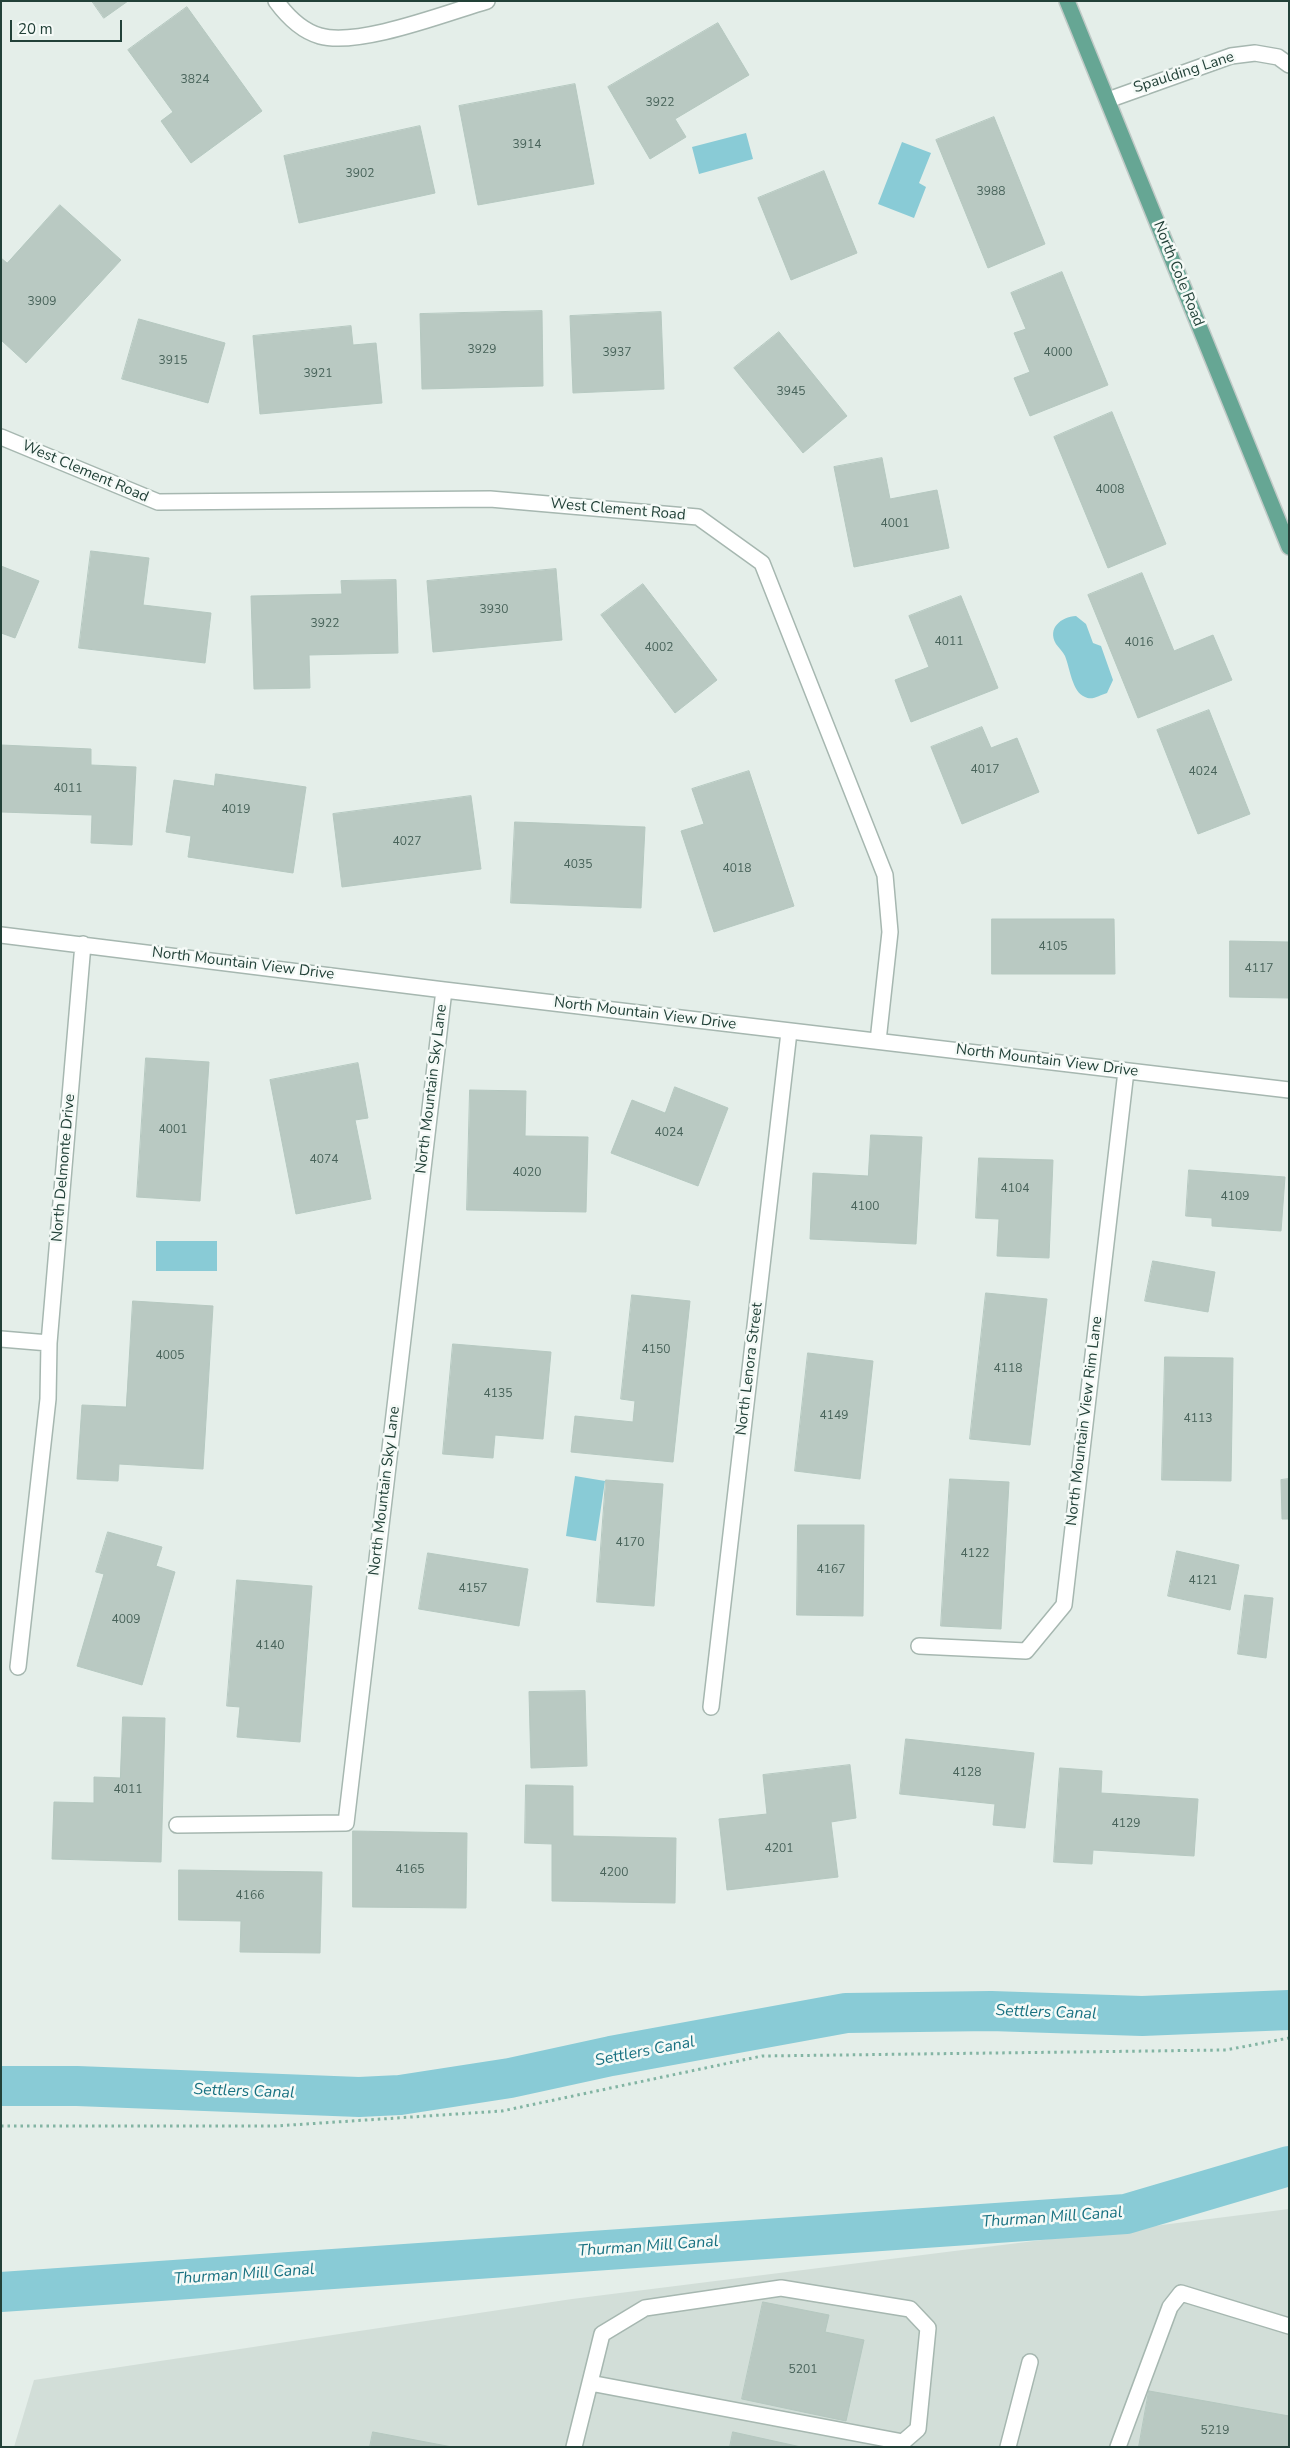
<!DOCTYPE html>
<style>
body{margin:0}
#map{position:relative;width:1290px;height:2448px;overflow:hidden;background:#e4eee9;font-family:"Nunito Sans",sans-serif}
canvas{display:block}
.frame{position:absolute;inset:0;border:2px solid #224138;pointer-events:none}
.scale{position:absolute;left:10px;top:20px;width:112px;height:22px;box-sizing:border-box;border:2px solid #224138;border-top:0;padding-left:6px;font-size:15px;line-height:18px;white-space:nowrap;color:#224138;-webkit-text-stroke:4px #f5faf7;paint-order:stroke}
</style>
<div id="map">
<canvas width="1290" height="2448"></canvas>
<div class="frame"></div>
<div class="scale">20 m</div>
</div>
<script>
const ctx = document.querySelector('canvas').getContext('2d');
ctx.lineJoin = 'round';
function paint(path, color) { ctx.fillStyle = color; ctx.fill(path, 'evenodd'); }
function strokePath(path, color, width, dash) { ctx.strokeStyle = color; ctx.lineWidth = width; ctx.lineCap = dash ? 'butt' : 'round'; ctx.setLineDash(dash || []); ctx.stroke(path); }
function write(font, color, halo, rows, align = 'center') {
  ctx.font = font + ' "Nunito Sans",sans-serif'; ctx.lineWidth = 5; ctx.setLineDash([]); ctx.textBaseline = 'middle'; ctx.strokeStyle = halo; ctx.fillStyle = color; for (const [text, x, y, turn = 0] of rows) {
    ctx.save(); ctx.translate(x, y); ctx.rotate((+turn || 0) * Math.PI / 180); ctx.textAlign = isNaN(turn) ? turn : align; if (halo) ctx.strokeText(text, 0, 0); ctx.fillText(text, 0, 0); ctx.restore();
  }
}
const built = new Path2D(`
 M1289 2209V2447H14L34 2380 572 2299Z`);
const water = new Path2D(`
 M746 133 753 159 699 174 692 147Z
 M902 142 931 153 919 183 926 187 914 218 878 204Z
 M1076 616 1086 624 1093 643 1101 646 1113 680 1107 693C1100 695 1092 701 1085 697 1072 692 1070 668 1065 656 1063 652 1059 648 1056 644 1047 628 1061 617 1076 616Z
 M156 1241H217V1271H156Z
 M575 1476 605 1481 596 1541 566 1536Z`);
const canal = new Path2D(`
 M1 2086H77L359 2097 400 2095 510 2078 611 2056 846 2013 991 2011 1142 2016 1289 2010
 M1 2292 1126 2214 1289 2166`);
const building = new Path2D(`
 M92 1H128L104 18Z
 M187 7 262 111 191 163 161 121 173 112 128 50Z
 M718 23 749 75 675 119 686 137 650 159 608 87Z
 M575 84 594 184 478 205 459 106Z
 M994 117 1045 244 988 268 936 140Z
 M420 126 435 193 299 223 284 156Z
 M824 171 857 253 791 280 758 198Z
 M60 205 121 260 26 363 1 340V258L7 263Z
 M1062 272 1108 385 1030 416 1014 378 1030 372 1014 333 1026 329 1011 293Z
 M542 311 543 386 422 389 420 314Z
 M661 312 664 389 573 393 570 316Z
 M139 319 225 343 208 403 122 379Z
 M351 326 353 345 376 343 382 403 260 414 253 336Z
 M779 332 847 416 803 453 734 368Z
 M1112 412 1166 544 1108 568 1054 437Z
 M882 458 890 499 937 490 949 548 854 567 834 467Z
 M91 551 149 558 143 605 211 613 205 663 79 648Z
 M1 566 39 581 15 638 1 633Z
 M556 569 562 640 433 652 427 581Z
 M1142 573 1174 651 1213 635 1232 680 1138 718 1088 595Z
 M396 580 398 653 309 655 310 688 254 689 251 596 342 594 341 581Z
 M643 584 717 680 675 713 601 615Z
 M961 596 998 688 911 722 895 680 929 667 909 616Z
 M1209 710 1250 814 1198 834 1157 730Z
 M982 727 991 748 1017 738 1039 792 962 824 931 747Z
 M1 745 91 749V765L136 767 132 845 91 843 92 815 1 812Z
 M749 771 794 906 714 932 681 831 704 824 692 789Z
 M216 774 306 787 293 873 188 857 191 836 166 832 174 780 214 786Z
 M471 796 481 869 342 887 333 814Z
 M515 822 645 827 641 908 511 903Z
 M992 919H1114L1115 974H992Z
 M1230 941 1289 942V998L1230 997Z
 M146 1058 209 1062 200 1201 137 1197Z
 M358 1063 368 1118 355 1120 371 1199 296 1214 270 1080Z
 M675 1087 728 1108 698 1186 611 1153 632 1100 665 1113Z
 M470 1090 526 1091 525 1136 588 1137 586 1212 467 1210Z
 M871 1135 922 1137 916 1244 810 1239 813 1173 868 1176Z
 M979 1158 1053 1160 1049 1258 997 1256 999 1219 976 1218Z
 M1189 1170 1285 1177 1281 1231 1212 1226V1218L1186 1216Z
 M1153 1261 1215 1272 1208 1312 1145 1301Z
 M986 1293 1047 1299 1030 1445 970 1439Z
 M632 1295 690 1301 673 1462 571 1452 575 1416 633 1422 635 1401 621 1399Z
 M133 1301 213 1306 203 1469 119 1464 118 1481 77 1479 82 1405 126 1407Z
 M453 1344 551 1352 543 1439 495 1435 493 1458 443 1454Z
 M808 1353 873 1361 860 1479 795 1471Z
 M1165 1357 1233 1358 1231 1481 1162 1480Z
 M950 1479 1009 1482 1001 1629 941 1626Z
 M1289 1479V1519H1282L1281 1480Z
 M606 1480 663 1484 654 1606 597 1602Z
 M798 1525H864L863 1616 797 1615Z
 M108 1532 162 1547 156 1566 175 1572 142 1685 77 1666 104 1574 96 1572Z
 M1177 1551 1239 1565 1230 1610 1168 1596Z
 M428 1553 528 1569 519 1626 419 1609Z
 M237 1580 312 1586 300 1742 237 1737 240 1707 227 1706Z
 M1245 1595 1273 1598 1266 1658 1238 1654Z
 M585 1691 587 1766 531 1768 529 1692Z
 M123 1717 165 1718 161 1862 52 1859 54 1802 94 1803V1777L120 1778Z
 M906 1739 1034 1753 1025 1828 993 1825 995 1804 900 1794Z
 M850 1765 856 1818 831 1822 838 1877 727 1890 719 1819 767 1814 763 1775Z
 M1060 1768 1102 1771 1101 1793 1198 1799 1194 1856 1093 1850 1092 1864 1054 1862Z
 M526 1785 573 1786V1836L676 1838 675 1903 552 1901V1844L525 1843Z
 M353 1831 467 1833 466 1908 353 1907Z
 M179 1870 322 1872 320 1953 240 1952 241 1921 179 1920Z
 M763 2302 829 2315 825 2332 864 2340 846 2421 742 2399Z
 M1149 2391 1289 2416V2447H1139Z
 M373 2432 452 2447H370Z
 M733 2432 801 2447H730Z`);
const path = new Path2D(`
 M1 2126H276L502 2111 762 2056 1226 2050 1289 2038`);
const minor = new Path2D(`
 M276 1C287 16 302 31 320 36 359 47 446 13 487 1
 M1108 100 1231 56 1255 53 1278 57 1289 65
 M1 437 158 502 490 499 698 517 762 563 885 875 890 932 878 1041
 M1 935 444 990 1289 1090
 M1 1339 49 1343 83 944
 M919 1646 1026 1651 1064 1605 1126 1071
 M18 1667 48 1399 49 1343
 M711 1707 789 1032
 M177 1825 346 1823 444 990
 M574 2447 602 2334 645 2308 781 2288 910 2309 928 2328 918 2429 903 2442 590 2383
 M1008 2447 1030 2362
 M1118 2447 1170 2307 1181 2293 1289 2326`);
const major = new Path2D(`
 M1067 1 1289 547`);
const numberNames = [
 ["3824",195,80],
 ["3922",660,103],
 ["3914",527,145],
 ["3902",360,174],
 ["3988",991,192],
 ["3909",42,302],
 ["3929",482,350],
 ["3937",617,353],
 ["4000",1058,353],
 ["3915",173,361],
 ["3921",318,374],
 ["3945",791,392],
 ["4008",1110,490],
 ["4001",895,524],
 ["3930",494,610],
 ["3922",325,624],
 ["4011",949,642],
 ["4016",1139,643],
 ["4002",659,648],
 ["4017",985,770],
 ["4024",1203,772],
 ["4011",68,789],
 ["4019",236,810],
 ["4027",407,842],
 ["4035",578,865],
 ["4018",737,869],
 ["4105",1053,947],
 ["4117",1259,969],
 ["4001",173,1130],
 ["4024",669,1133],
 ["4074",324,1160],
 ["4020",527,1173],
 ["4104",1015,1189],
 ["4109",1235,1197],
 ["4100",865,1207],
 ["4150",656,1350],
 ["4005",170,1356],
 ["4118",1008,1369],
 ["4135",498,1394],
 ["4149",834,1416],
 ["4113",1198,1419],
 ["4170",630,1543],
 ["4122",975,1554],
 ["4167",831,1570],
 ["4121",1203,1581],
 ["4157",473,1589],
 ["4009",126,1620],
 ["4140",270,1646],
 ["4128",967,1773],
 ["4011",128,1790],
 ["4129",1126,1824],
 ["4201",779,1849],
 ["4165",410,1870],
 ["4200",614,1873],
 ["4166",250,1896],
 ["5201",803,2370],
 ["5219",1215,2431]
];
const streetNames = [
 ["Spaulding Lane",1184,73,-18],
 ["North Cole Road",1178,274,68],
 ["West Clement Road",85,472,23],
 ["West Clement Road",618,510,5],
 ["North Mountain View Drive",243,964,7],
 ["North Mountain View Drive",645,1014,7],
 ["North Mountain View Drive",1047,1061,7],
 ["North Mountain Sky Lane",432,1089,-83],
 ["North Delmonte Drive",64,1168,-85],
 ["North Lenora Street",750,1369,-83],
 ["North Mountain View Rim Lane",1085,1421,-83],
 ["North Mountain Sky Lane",385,1491,-83]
];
const waterNames = [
 ["Settlers Canal",1046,2013,2],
 ["Settlers Canal",645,2052,-11],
 ["Settlers Canal",244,2092,2],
 ["Thurman Mill Canal",1052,2218,-4],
 ["Thurman Mill Canal",648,2247,-4],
 ["Thurman Mill Canal",244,2275,-4]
];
paint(built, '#d2ded8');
paint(water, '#89cbd6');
strokePath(canal, '#89cbd6', 40);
paint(building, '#b9c9c2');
strokePath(building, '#b5c8c0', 1);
strokePath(minor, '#a6b7b0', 18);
strokePath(major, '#c1cac7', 18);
strokePath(path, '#82b4a3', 3, [2.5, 4]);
strokePath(minor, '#fff', 15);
strokePath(major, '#66a694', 15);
write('12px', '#48635a', null, numberNames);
write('15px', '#224138', '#f5faf7', streetNames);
write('italic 16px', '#187181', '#f5faf7', waterNames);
</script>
